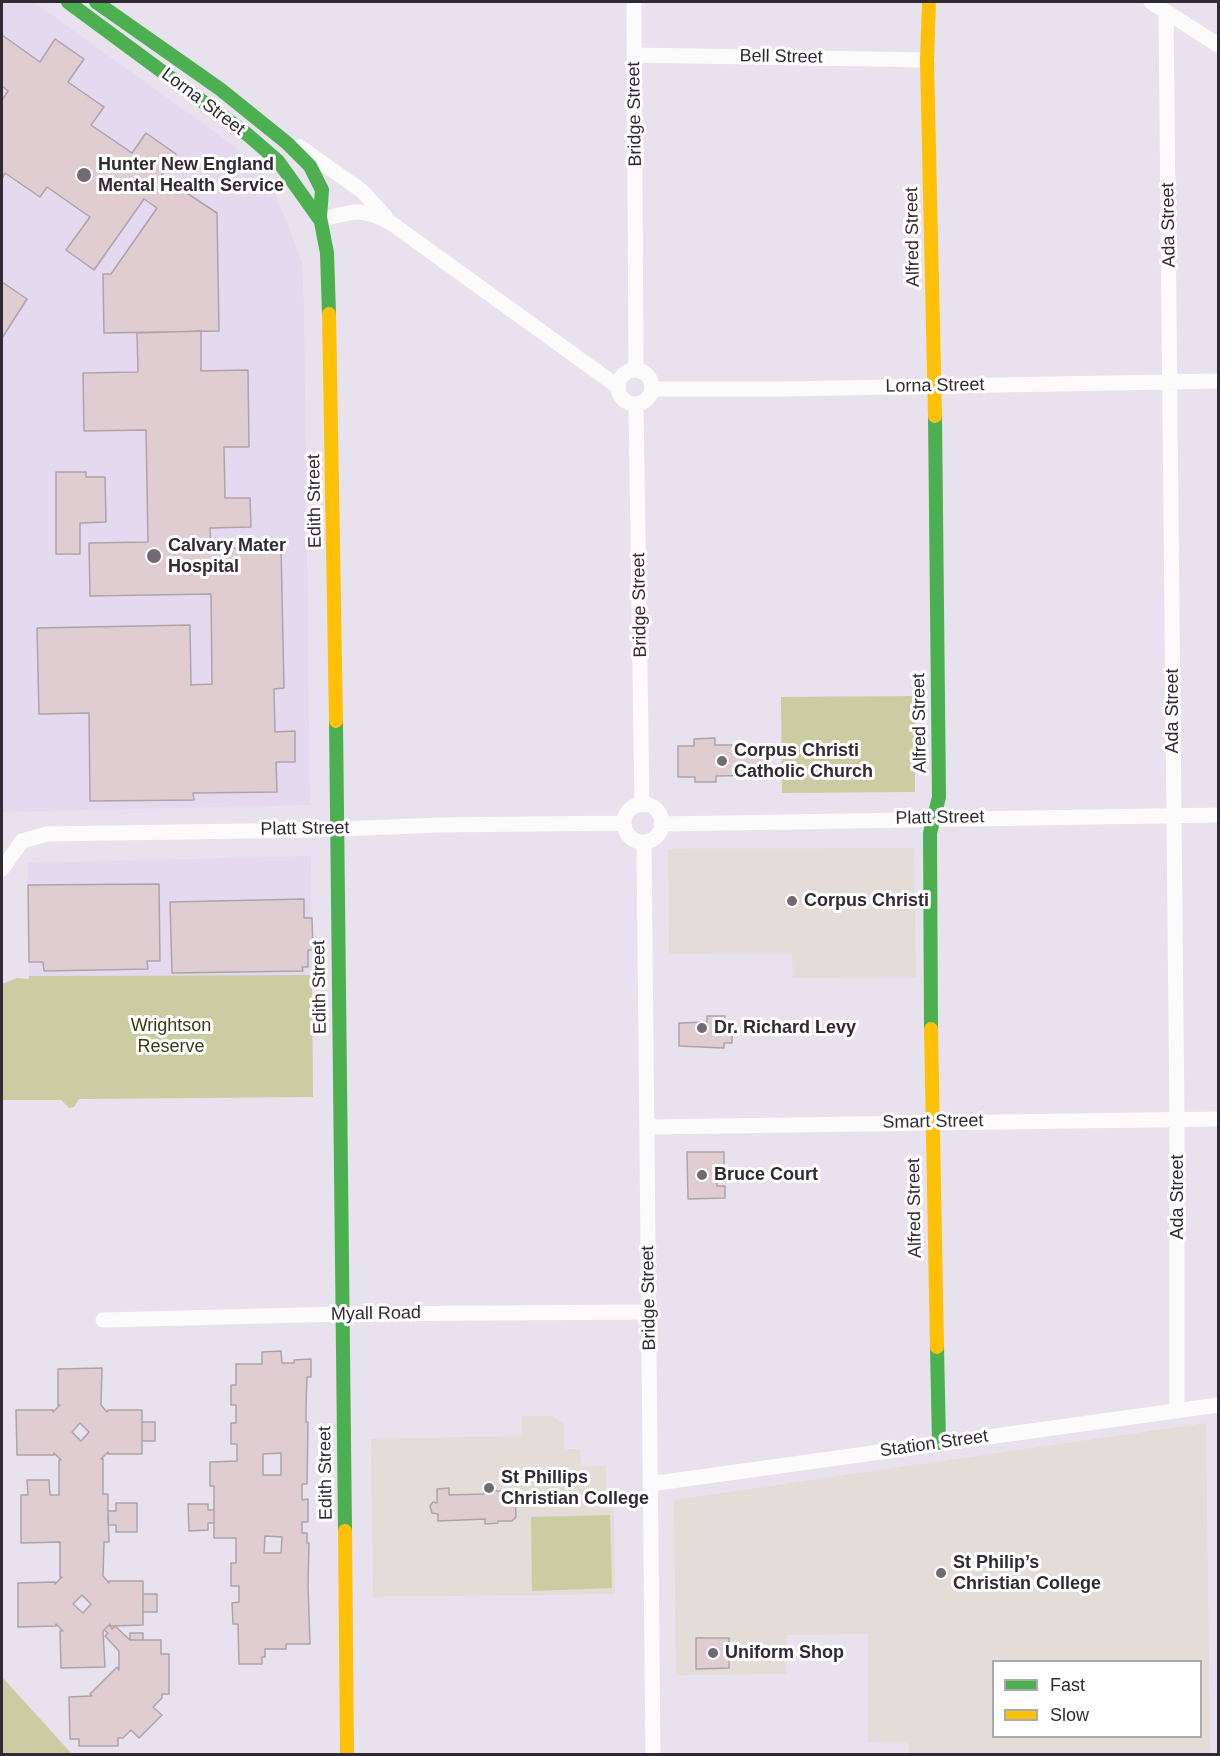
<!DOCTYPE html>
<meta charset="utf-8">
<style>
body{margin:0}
#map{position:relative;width:1220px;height:1756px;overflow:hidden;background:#e8e2ee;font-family:Helvetica,sans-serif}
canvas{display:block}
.frame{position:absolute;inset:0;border:3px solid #2f2a34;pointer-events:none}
.legend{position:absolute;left:992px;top:1660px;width:210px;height:78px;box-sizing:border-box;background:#fff;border:2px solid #acaaae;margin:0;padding:8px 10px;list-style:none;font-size:18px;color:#2f2a34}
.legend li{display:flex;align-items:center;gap:12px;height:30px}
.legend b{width:30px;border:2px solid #acaaae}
</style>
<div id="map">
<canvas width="1220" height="1756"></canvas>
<div class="frame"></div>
<ul class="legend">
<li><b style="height:8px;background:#4caf50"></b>Fast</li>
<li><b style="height:8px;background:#ffc107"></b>Slow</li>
</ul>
</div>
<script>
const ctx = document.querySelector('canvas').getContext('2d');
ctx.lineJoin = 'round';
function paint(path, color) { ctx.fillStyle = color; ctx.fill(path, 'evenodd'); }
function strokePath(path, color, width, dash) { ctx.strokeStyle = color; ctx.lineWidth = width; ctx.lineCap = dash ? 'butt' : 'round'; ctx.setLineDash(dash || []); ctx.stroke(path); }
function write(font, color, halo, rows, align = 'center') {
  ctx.font = font + ' Helvetica,sans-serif'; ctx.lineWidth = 6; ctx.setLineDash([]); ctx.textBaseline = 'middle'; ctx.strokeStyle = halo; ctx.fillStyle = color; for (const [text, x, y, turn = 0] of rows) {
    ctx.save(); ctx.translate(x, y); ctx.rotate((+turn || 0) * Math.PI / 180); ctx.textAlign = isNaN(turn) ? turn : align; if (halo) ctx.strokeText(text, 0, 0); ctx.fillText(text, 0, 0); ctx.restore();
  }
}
const built = new Path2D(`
 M2 2H34L234 146 272 184 302 262 304 307 310 805 2 812Z
 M311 856 312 975 29 976 28 863Z`);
const education = new Path2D(`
 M914 848 916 977 793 978 792 953 669 954 668 849Z
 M522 1416H553L564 1425V1449H580L581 1466H606V1509H614L615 1594 373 1597 371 1439 522 1436Z
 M1206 1423 1210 1754H909L908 1743 868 1742V1634L787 1635 786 1674 676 1675 674 1500ZM994 1662H1200V1736H994Z`);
const green = new Path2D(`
 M915 696V792L782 793 781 697Z
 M312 975 313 1097 79 1099 74 1107 69 1108 61 1100H2V984L17 978 29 979V976Z
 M610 1515 612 1588 532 1591 531 1517Z
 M2 1677 72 1754H2Z`);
const building = new Path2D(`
 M2 35 40 62 55 39 84 59 68 82 104 107 91 125 132 153 146 133 176 154 161 176 217 213 219 331 104 333 103 274H111L157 208 144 199 94 270 66 250 90 217 47 187 40 197 5 173 2 179V100L8 91 2 86Z
 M2 282 27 299 2 338Z
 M201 331V371L248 370 249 447H224L225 498H250L251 527 210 528 211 549 281 547 284 688 274 689 275 732 295 731V762H276L277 792 193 793 194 800 90 801 89 713 39 714 37 628 190 625 191 685 212 684 211 594 90 596 89 543 148 542 146 430 84 431 83 373 138 372 137 333Z
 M56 472H86V477H105L106 522 80 523V554H56Z
 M715 738V745H767V775L716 776V782H695V777H678V746H694V739Z
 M159 884 160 961H147L148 969 44 971 43 962H29L28 885Z
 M304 899V918H312L313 950H308V967H302L303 971 172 973 170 902Z
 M707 1016H725L724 1033H732V1043H724V1048L679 1046V1023L707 1022Z
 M687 1152H724V1165H717V1186H725V1198L688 1199Z
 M281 1351 282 1363H294V1360L311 1359V1377H307L306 1406V1422H308L307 1484H302V1500L308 1499V1522H302V1533H307V1543H309L308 1585 310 1644H286V1649H265V1657H262V1664H239L238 1624H233L232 1603 239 1602V1586H231V1563H236V1538H214V1486H210V1462L237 1461V1444H231V1423H236V1405H231V1385H236V1364H262V1352ZM281 1453V1475H263V1454ZM265 1536 282 1537 281 1553H264Z
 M102 1368 101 1405 107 1412 108 1410H142V1454H108V1452L101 1459H103V1494H108V1511L109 1542H104L103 1576 109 1583V1581H143V1625L110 1626V1624L103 1631 105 1667 61 1668 60 1631H63L56 1624V1626L18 1627V1583L55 1582V1584L62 1577H60V1542L21 1543V1495H28L27 1480H49L50 1495H59V1460H61L54 1453V1455H17L16 1410H53V1412L60 1405 58 1406V1369ZM80 1423 89 1432 81 1441 72 1432ZM82 1595 91 1604 83 1613 73 1604Z
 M142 1422H155V1441H142Z
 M449 1488V1495L484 1494V1490L512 1492 515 1495 516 1517 512 1521H498V1523L485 1524V1519L438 1521V1514L432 1513 430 1506 433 1502 437 1503V1489Z
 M116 1503H137V1532H116V1525H108V1511H116Z
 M188 1504H208V1510H214V1523H208V1530L189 1531Z
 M143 1594H157V1612H143Z
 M109 1625 112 1629 115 1626 130 1640H161V1654H169V1694H162V1698L153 1707 162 1715 139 1738 131 1730 123 1738H118V1746H79V1739H70L69 1697 92 1696 90 1694 117 1667 119 1670V1651L105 1636 108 1633 104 1630Z
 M130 1633H143V1640H130Z
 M696 1638H729V1668L696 1669Z`);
const street = new Path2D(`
 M634 2 636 370
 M1151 2 1218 45
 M1166 12 1177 1120V1410
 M634 55 927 60
 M300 147 362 191 385 216
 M320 220C352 212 361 206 391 223L617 386
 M618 387a17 17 0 1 1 34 0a17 17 0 1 1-34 0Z
 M652 389H784L1218 381
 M636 404 642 805
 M624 823a19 19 0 1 1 38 0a19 19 0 1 1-38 0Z
 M661 824 1218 815
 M644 842 653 1754
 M2 869 22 841 47 834 314 830 441 825 624 823
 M647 1127 1218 1119
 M103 1320 343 1314 649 1312
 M650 1484 1218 1405`);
const fast = new Path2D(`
 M68 2 248 135 278 161 320 220
 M96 2 220 89 287 143 310 166 322 190 320 217 327 253 329 314
 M336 721 345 1531
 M931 1029 930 833 939 797 935 416
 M937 1347 939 1443`);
const slow = new Path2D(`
 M929 2 927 60 935 416
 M329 314 336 721
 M931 1029 937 1347
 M345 1531 347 1754`);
const markers = [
 [84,175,8,"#706a75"],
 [154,556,8,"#706a75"],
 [722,761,6,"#706a75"],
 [792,901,6,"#706a75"],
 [702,1028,6,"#706a75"],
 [702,1175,6,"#706a75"],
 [489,1488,6,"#706a75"],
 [941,1573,6,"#706a75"],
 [713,1653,6,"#706a75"]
];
const streetNames = [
 ["Bell Street",781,57,1],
 ["Lorna Street",203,102,37],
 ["Bridge Street",635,114,-91],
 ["Ada Street",1169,225,-91],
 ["Alfred Street",913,237,-91],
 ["Lorna Street",935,386,-1],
 ["Edith Street",315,501,-91],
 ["Bridge Street",640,605,-91],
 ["Ada Street",1173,711,-90],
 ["Alfred Street",920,723,-91],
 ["Platt Street",940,818,-1],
 ["Platt Street",305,829,-1],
 ["Edith Street",320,987,-91],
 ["Smart Street",933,1122,-1],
 ["Ada Street",1178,1197,-90],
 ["Alfred Street",915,1208,-91],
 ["Bridge Street",649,1298,-91],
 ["Myall Road",376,1314,-1],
 ["Station Street",934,1444,-8],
 ["Edith Street",326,1473,-91]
];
const poiNames = [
 ["Hunter New England",98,165],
 ["Mental Health Service",98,186],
 ["Calvary Mater",168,546],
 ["Hospital",168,567],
 ["Corpus Christi",734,751],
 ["Catholic Church",734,772],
 ["Corpus Christi",804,901],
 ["Dr. Richard Levy",714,1028],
 ["Bruce Court",714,1175],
 ["St Phillips",501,1478],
 ["Christian College",501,1499],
 ["St Philip’s",953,1563],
 ["Christian College",953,1584],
 ["Uniform Shop",725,1653]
];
const parkNames = [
 ["Wrightson",171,1026],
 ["Reserve",171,1047]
];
paint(built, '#e5d9f0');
paint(education, '#e4dcd6');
paint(green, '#c9cda1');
paint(building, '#e0cdd1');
strokePath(building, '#aca4a9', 1.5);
strokePath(street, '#fcfbfc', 15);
strokePath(fast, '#4caf50', 14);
strokePath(slow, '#ffc107', 14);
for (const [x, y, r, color] of markers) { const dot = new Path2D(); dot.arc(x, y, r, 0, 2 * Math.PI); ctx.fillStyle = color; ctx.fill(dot); strokePath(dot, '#fff', 2); }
write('18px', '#2f2a34', '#fff', streetNames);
write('bold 18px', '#2f2a34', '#fff', poiNames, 'left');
write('18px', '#373c13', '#fff', parkNames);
</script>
